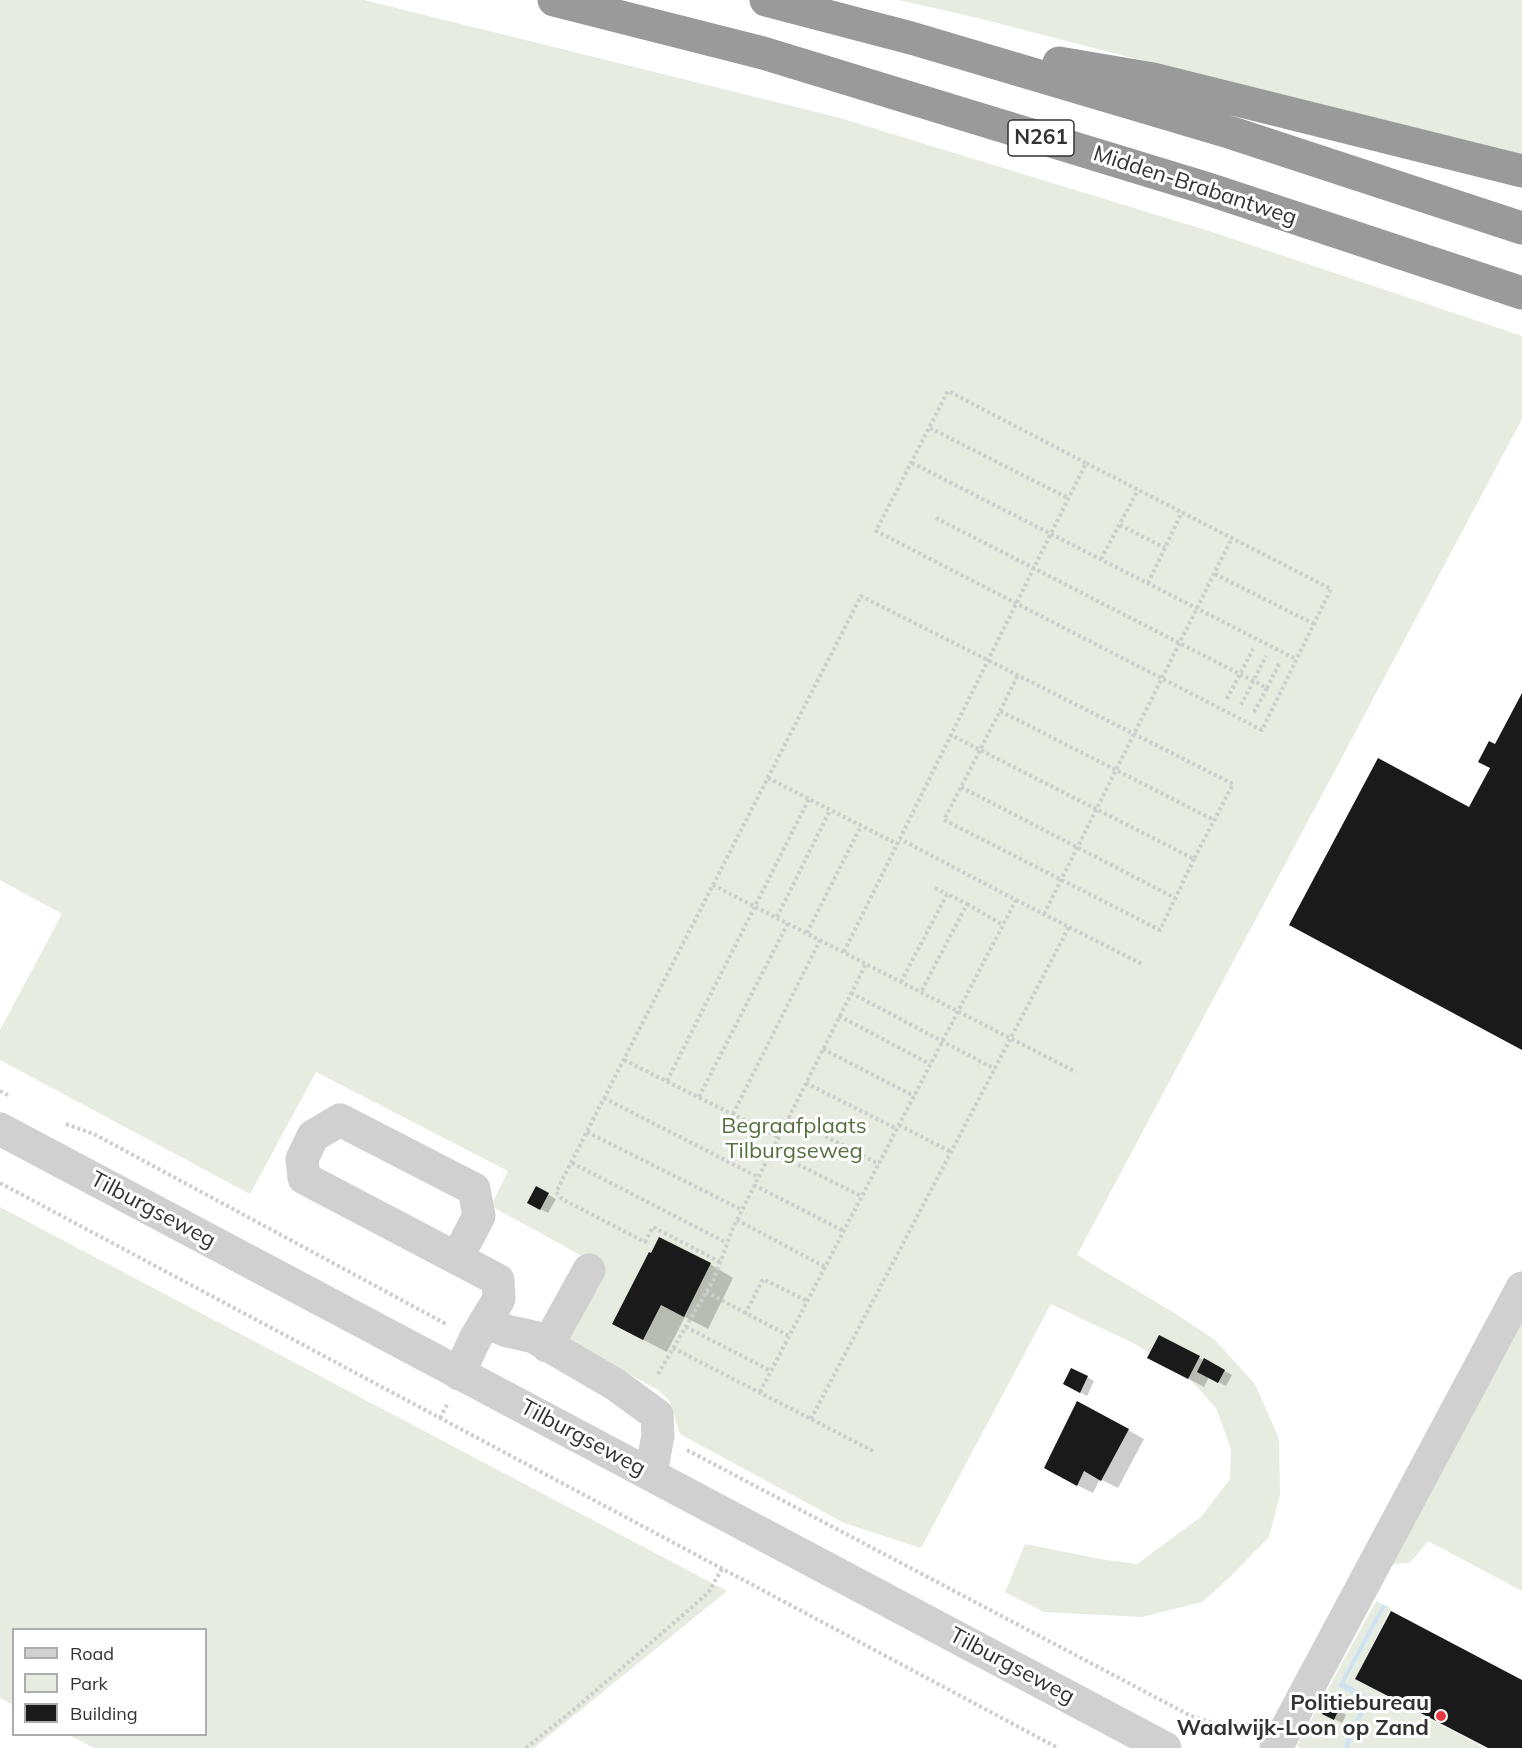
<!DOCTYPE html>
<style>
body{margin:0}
#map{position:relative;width:1522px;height:1748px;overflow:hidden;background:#fff;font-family:Mulish,sans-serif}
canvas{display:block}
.legend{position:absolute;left:12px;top:1628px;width:195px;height:108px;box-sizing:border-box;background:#fff;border:2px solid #adadad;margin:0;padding:8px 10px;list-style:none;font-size:18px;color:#333}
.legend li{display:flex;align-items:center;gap:12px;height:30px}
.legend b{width:30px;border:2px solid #adadad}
</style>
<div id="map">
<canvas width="1522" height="1748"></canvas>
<ul class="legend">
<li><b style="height:8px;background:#d0d0d0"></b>Road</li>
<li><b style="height:16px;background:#e6ecdf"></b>Park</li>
<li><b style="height:16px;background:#1a1a1a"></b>Building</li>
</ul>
</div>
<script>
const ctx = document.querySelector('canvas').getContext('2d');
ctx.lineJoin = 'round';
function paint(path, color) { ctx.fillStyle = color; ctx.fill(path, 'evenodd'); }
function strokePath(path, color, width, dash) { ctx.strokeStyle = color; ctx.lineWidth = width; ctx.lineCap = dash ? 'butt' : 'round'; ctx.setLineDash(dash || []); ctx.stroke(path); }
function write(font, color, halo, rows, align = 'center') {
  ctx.font = font + ' Mulish,sans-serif'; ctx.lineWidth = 6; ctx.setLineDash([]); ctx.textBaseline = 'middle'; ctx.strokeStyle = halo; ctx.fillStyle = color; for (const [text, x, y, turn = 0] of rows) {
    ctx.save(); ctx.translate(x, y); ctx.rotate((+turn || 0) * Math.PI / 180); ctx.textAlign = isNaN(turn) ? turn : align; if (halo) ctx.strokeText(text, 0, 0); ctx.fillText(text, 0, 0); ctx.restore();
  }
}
const green = new Path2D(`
 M0 0H364L840 118 1209 231 1522 336V419L1077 1255 1176 1314 1214 1339 1255 1384 1279 1439 1280 1495 1269 1537 1231 1576 1202 1602 1142 1617 1044 1612 1005 1592 1025 1544 1100 1559 1137 1564 1202 1516 1230 1479 1231 1449 1216 1408 1187 1376 1133 1343 1051 1304 921 1548 844 1523 680 1434 669 1400 658 1390 565 1339 602 1267 491 1206 508 1171 316 1072 250 1194 0 1060V1030L62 914 0 880Z
 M899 0H1522V159L982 19Z
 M0 1207 727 1591 534 1748H94L69 1735 206 1734V1630H14L13 1705 0 1698Z
 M1522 1316V1591L1428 1541 1410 1563 1389 1564Z
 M1376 1601 1382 1604 1338 1686 1365 1702 1348 1731 1344 1748H1300L1297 1746Z
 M1386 1605 1391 1608 1355 1679 1485 1748H1349L1353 1733 1372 1699 1345 1684Z`);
const water = new Path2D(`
 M1382 1604 1386 1606 1345 1683 1372 1699 1353 1733 1349 1748H1344L1348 1731 1365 1702 1338 1686Z`);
const shadow = new Path2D(`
 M537 1188 556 1199 548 1213 529 1203Z
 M651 1255 710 1264 733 1278 708 1329 685 1317 667 1352 638 1337Z
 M1160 1337 1232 1375 1226 1386 1209 1377 1204 1387 1165 1366Z
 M1087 1377 1094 1381 1087 1396 1072 1388Z
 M1128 1430 1144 1439 1118 1488 1100 1479 1093 1493 1061 1477Z
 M1329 1705 1346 1715 1342 1723 1324 1713Z`);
const building = new Path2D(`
 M1522 693V1050L1289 925 1378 758 1469 807 1490 768 1478 762 1489 741 1495 744Z
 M536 1186 549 1193 540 1210 527 1203Z
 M659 1237 711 1263 684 1317 661 1305 643 1340 612 1324 649 1252 651 1253Z
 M1159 1335 1200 1356 1188 1379 1147 1358Z
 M1204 1358 1225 1370 1218 1383 1197 1372Z
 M1071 1368 1088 1376 1080 1393 1063 1384Z
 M1077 1401 1129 1429 1101 1481 1084 1471 1077 1486 1044 1468Z
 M1391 1611 1522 1680V1748H1488L1355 1679Z
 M1328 1703 1339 1709 1334 1720 1322 1714Z`);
const path = new Path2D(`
 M930 428 1068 498
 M912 463 1296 659
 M936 518 1267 688 1280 662
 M1120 525 1165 548
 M1101 559 1138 490
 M1215 574 1314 624
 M1148 583 1182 512
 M1227 699 1253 649
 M1241 705 1266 656
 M1000 711 1018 675
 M1254 712 1267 688
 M768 778 897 844
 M961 787 1175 898
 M1194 859 1160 930 944 820 1000 711 1214 820
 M713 885 861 596 1233 784 1194 859 951 735
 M935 888 947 894
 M967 904 1003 925
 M1044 914 1232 538
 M777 917 830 810
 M1069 927 1142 964
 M807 933 861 826
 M844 952C924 789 1005 626 1086 463L1331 589 1262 730 876 531 948 391 1086 463
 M901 982 947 894 967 904 921 992
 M851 993 995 1069
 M839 1016 930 1064
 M823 1049 914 1096
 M624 1060 778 1137
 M667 1081 809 799
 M806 1083 897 1129
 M0 1091 8 1095
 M699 1097 788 923
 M604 1098 758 1177
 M733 1114 820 940
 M788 1117 879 1164
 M66 1124 94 1134 446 1324
 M899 1125 951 1152
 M587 1132 742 1210
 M771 1151 861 1196
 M572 1163 727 1243
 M0 1183 1058 1748
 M754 1185 844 1231
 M737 1220 825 1267
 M720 1262 653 1227 645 1242 562 1199 556 1192 713 885 866 964
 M706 1292 789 1336
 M745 1314 763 1279 807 1301
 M686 1327 771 1371
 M673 1348 875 1452
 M658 1374 714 1279 733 1228 866 964 1076 1072
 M760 1392 1016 900 900 839
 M440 1418 448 1403
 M811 1419 1069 927 1016 900
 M687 1450 1191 1716 1229 1728 1246 1737
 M526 1748 576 1708 708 1593 722 1569`);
const minor = new Path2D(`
 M0 1129 1165 1748
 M457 1258 479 1216 474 1189 340 1120 313 1136 302 1159 304 1178 498 1280 499 1299 485 1322
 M547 1346 589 1270
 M459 1374 475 1339 485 1322 507 1331 534 1337 616 1385 657 1415 658 1435 651 1474
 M1276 1748 1522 1288`);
const highway = new Path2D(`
 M554 0 763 53 1205 188 1522 293
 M766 0 911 38 1232 133 1522 228
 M1059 63 1153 79 1522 171`);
const markers = [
 [1441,1716,6,"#e63946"]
];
const shields = [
 [1041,138,66]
];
const shieldNames = [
 ["N261",1041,138]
];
const streetNames = [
 ["Midden-Brabantweg",1195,186,18],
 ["Tilburgseweg",153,1210,28],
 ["Tilburgseweg",583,1438,28],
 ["Tilburgseweg",1012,1666,28]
];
const parkNames = [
 ["Begraafplaats",794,1126],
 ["Tilburgseweg",794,1151]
];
const poiNames = [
 ["Politiebureau",1429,1703],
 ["Waalwijk-Loon op Zand",1429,1728]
];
paint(green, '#e6ecdf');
paint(water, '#cfe2ee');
paint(shadow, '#0003');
paint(building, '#1a1a1a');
strokePath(path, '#cdcdcd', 4, [3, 3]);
strokePath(minor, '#d0d0d0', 33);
strokePath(highway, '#9a9a9a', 33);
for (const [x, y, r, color] of markers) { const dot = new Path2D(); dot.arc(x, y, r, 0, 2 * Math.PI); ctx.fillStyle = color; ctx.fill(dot); strokePath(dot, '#fff', 2); }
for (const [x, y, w] of shields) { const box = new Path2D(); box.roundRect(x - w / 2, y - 18, w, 36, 4.5); ctx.fillStyle = '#fff'; ctx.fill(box); strokePath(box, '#333', 1.5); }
write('bold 21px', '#333', null, shieldNames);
write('22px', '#333', '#fff', streetNames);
write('22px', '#56703f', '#fff', parkNames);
write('bold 22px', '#333', '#fff', poiNames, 'right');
</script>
